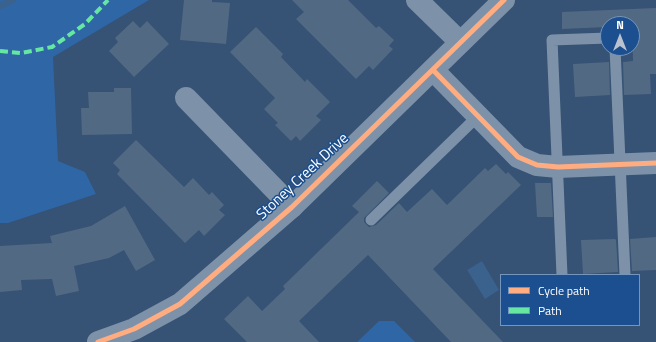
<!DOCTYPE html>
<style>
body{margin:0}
#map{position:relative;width:656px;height:342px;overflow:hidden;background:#365274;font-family:"Titillium Web",sans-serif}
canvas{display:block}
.legend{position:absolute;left:500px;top:274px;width:140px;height:52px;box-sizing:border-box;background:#1b4f8f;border:1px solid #7695bc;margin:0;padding:5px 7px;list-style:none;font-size:12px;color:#fff}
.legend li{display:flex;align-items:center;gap:8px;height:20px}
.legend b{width:20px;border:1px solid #7695bc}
.north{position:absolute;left:600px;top:16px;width:40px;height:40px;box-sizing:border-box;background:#1b4f8f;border:1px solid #7695bc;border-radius:50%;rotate:0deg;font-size:11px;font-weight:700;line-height:16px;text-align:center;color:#fff}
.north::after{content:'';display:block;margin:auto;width:14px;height:18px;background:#b9c2ce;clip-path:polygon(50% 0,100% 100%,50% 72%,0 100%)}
</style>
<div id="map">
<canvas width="656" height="342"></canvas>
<ul class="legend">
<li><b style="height:5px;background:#ffac80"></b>Cycle path</li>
<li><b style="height:5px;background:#66e7a1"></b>Path</li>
</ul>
<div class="north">N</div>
</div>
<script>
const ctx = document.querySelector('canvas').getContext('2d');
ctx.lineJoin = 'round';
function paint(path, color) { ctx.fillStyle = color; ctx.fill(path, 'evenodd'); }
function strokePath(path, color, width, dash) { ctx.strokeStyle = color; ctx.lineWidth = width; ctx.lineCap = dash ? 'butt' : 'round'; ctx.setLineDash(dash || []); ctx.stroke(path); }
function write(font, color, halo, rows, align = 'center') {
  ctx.font = font + ' "Titillium Web",sans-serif'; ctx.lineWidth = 3; ctx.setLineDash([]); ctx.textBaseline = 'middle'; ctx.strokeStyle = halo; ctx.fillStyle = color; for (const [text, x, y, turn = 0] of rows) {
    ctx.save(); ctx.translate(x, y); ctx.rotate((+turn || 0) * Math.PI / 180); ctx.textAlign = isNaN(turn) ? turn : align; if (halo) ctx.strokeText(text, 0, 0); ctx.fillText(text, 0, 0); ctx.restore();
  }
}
const green = new Path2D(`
 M0 0H149L53 57 58 161 85 172 96 194 8 223H0Z
 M379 321H394L415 342H357Z`);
const water = new Path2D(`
 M482 261 499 290 485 299 467 270Z`);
const stream = new Path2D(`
 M0 6 13 0`);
const building = new Path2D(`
 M184 0H212V2L230 3 226 44 180 40Z
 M292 0H348L376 28 379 26 394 40 389 46 393 49 373 70 369 66 356 79 296 19 304 12Z
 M656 8V74H650L651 94 624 95 623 62 633 61 632 24H608V27L562 29V12Z
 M133 21 140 28 147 21 169 44 134 77 109 51 118 42 115 38Z
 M256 27 283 54 281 57 305 82 307 79 330 102 316 116 321 120 300 141 296 136 291 141 275 125 278 123 264 109 275 98 230 52Z
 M609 62 610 95 575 97 573 64Z
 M114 88H131L132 134 82 135 81 108H89L88 92H114Z
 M136 140 184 187 193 178 209 195 212 192 224 205 219 210 225 215 204 236 199 230 185 243 117 174 120 170 113 163Z
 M496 164 506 174 508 172 521 185 433 269 503 342H451L368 255 299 321 319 342H247L224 319 248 296 262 311 285 289 283 286 359 212 352 206 377 181 389 193 364 218V222L369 227 376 225 399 203 407 212 432 189 447 205 485 168 488 171Z
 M535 183H551L553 217H537Z
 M125 206 155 260 136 271 124 250 109 258 74 266 79 291 56 296 52 279 21 280 22 290 0 292V246L52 243 50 236 91 226Z
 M656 237V270L632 271 630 239Z
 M615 239 616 240 618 272 583 274 581 240Z`);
const service = new Path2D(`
 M615 48 625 275
 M371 220 478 116
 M562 275 552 40 608 38`);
const minor = new Path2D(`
 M417 0 460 42
 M433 70 518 157 537 165 558 167 656 163
 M186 98 292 207`);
const tertiary = new Path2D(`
 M98 342 134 329 180 304 292 207 504 0`);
const quiet = new Path2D(`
 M0 51 21 53 52 47 85 24 108 0`);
const cycleway = new Path2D(`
 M433 70 518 157 537 165 558 167 656 163
 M98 342 134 329 180 304 292 207 504 0`);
const streetNames = [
 ["Stoney Creek Drive",303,177,-43]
];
paint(green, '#2f66a5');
paint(water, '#3b618d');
strokePath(stream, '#3b618d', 6);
paint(building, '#526984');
strokePath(service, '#7d92a8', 11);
strokePath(minor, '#7d92a8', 22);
strokePath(tertiary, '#7d92a8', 22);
strokePath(quiet, '#66e7a1', 4, [8, 4]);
strokePath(cycleway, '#ffac80', 5);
write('15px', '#fff', '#1b4f8f', streetNames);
</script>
